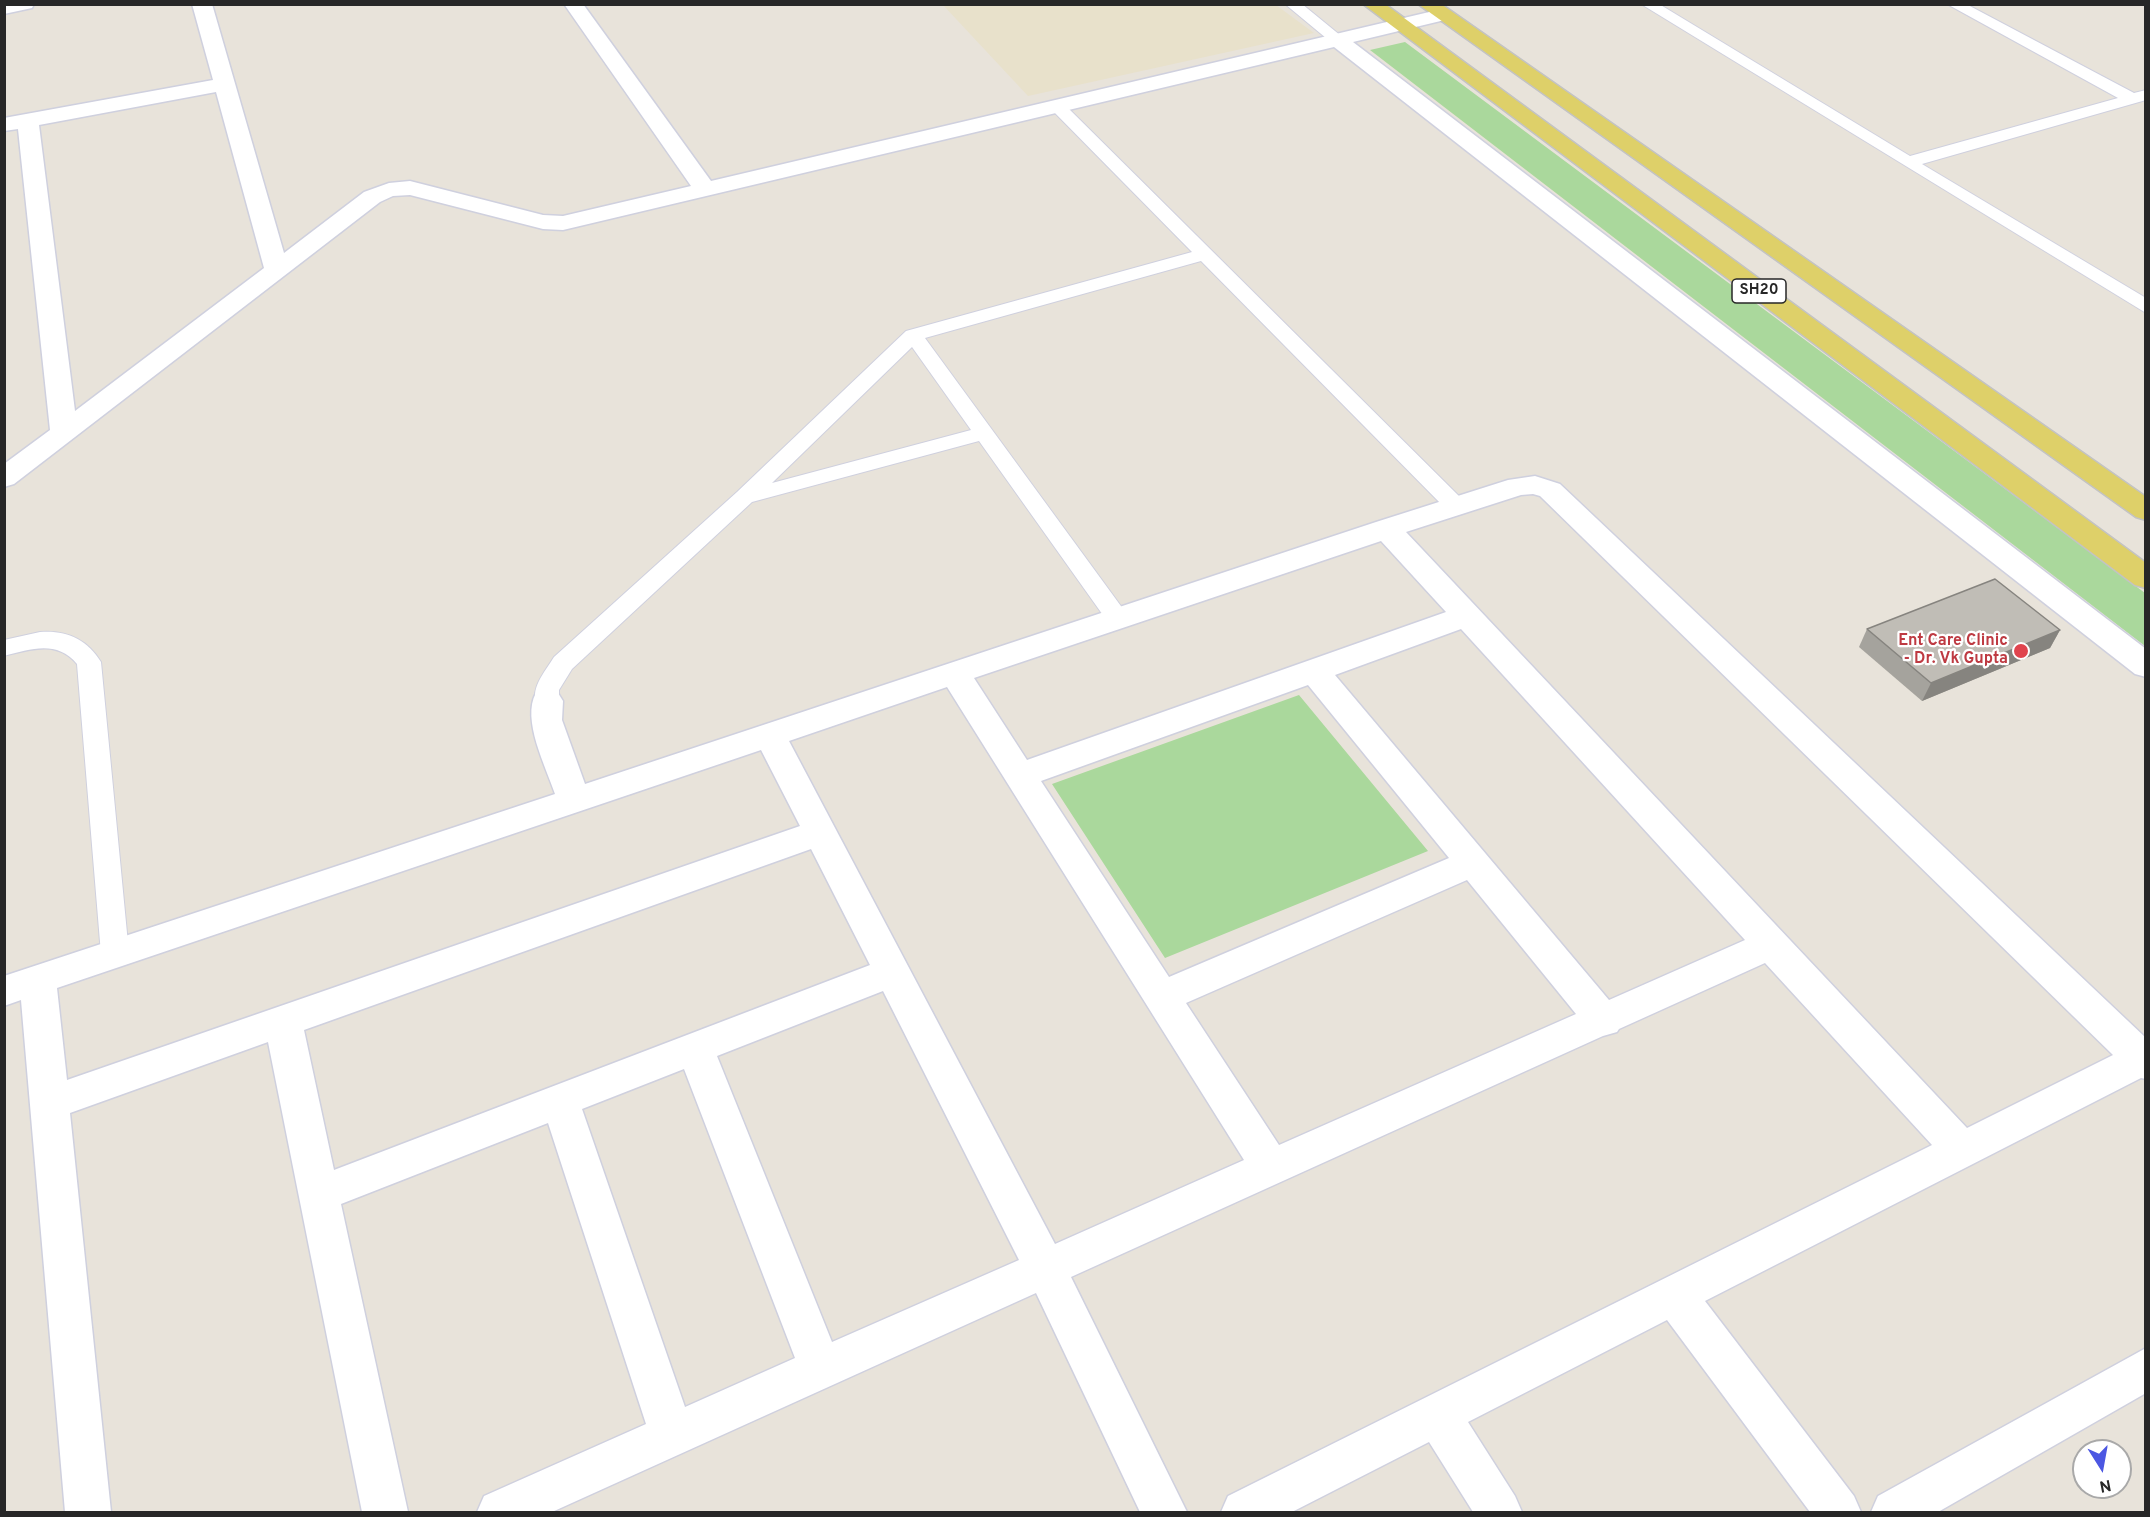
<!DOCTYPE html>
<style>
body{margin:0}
#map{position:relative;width:2150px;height:1517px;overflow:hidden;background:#e8e3da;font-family:Overpass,sans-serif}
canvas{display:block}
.frame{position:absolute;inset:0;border:6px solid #272727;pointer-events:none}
.north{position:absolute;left:2072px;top:1439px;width:60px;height:60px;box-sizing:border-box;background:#fff;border:2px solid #a9a9a9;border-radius:50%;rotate:169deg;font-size:16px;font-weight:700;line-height:24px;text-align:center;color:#272727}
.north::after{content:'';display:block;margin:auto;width:21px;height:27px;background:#4c57e2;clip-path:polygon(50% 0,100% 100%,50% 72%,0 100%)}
</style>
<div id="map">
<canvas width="2150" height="1517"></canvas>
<div class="frame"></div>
<div class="north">N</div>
</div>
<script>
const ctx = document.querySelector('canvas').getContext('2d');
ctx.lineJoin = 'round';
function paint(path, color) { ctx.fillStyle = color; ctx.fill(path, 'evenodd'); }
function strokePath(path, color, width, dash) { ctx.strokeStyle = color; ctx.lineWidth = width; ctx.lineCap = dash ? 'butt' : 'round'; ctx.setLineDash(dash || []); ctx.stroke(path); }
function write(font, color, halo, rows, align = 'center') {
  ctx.font = font + ' Overpass,sans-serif'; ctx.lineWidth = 4.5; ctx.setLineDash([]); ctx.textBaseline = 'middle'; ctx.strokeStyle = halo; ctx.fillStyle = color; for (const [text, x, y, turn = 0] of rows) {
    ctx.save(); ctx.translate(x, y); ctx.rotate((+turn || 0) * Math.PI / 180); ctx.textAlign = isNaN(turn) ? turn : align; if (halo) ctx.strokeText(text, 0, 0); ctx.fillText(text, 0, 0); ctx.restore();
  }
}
const education = new Path2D(`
 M943 5H1276L1314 33 1028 96Z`);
const green = new Path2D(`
 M1405 42 2145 593V646L1370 50Z
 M1299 695 1428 851 1165 958 1052 784Z`);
const service = new Path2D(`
 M1285 4H1302L1346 40 1338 45 1332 43Z
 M1641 4H1659L1910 156 2118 98 1947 4H1966L2134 93 2146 90V100L1922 164 2146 298V313Z
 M1057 101 1063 103 1464 501 1467 506 1464 511H1448L1201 261 925 338 1126 613 1130 619 1126 625 1118 627 1110 625 979 441 752 502 572 669 559 690V701L556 707 547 710 538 707C528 690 545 672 554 657L737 492 906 331 1192 252 1051 109 1049 106ZM912 347 971 430 772 483Z
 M40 632C66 630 87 639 101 662L129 954 125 962 115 965 105 962 101 954 77 664C57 640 31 649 4 656V640Z`);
const minor = new Path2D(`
 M4 4H34L32 8 4 14Z
 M192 4H212L284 253 364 192 389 183 410 181 543 215 563 216 691 186 564 4H583L711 181 1442 9 1449 11 1452 15 1449 19 1353 42 2146 649V677L2135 674 1334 47 563 230 543 229 410 195 393 196 380 202 14 484 4 487V464L50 430 18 129 4 131V118L213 80ZM216 92 264 268 75 411 39 125Z
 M1535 476 1560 484 2146 1038V1079L2141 1078 1705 1301 1854 1496 1861 1512H1810L1667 1320 1468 1422 1515 1496 1522 1512H1473L1429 1442 1292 1512H1221L1228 1496 1932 1145 1765 963 1619 1029 1617 1032 1603 1036 1071 1277 1187 1512H1140L1036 1293 552 1512H477L484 1496 646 1424 548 1123 341 1204 408 1512H362L268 1042 70 1113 111 1512H65L21 1000 4 1006V976L555 794C546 767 521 719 536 693L547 690 558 693 563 701 562 720 585 784 1376 522 1508 480ZM1533 494 1540 496 2113 1055 1967 1128 1406 532 1521 495ZM1381 541 1446 612 1027 760 974 678ZM1461 629 1745 940 1609 1000 1335 675ZM1308 685 1449 858 1169 977 1041 781ZM947 687 1244 1160 1055 1244 789 741ZM761 750 800 826 67 1080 57 988ZM811 849 870 965 334 1170 304 1030ZM1467 880 1576 1014 1279 1145 1186 1003ZM883 991 1019 1260 832 1342 717 1056ZM684 1069 795 1358 685 1407 582 1109Z
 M2146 1348V1393L1938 1512H1871L1878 1496Z`);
const primary = new Path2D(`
 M1363 4H1385L2146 563V588L2135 585Z
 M1418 4H1441L2146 497V520L2136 517Z`);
const wall = new Path2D(`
 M1867 629 2060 630 2050 648 1922 701 1859 647Z`);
const shadedWall = new Path2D(`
 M2060 630 2050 648 1922 701 1931 683Z`);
const building = new Path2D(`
 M1995 579 2060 630 1931 683 1867 629Z`);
const markers = [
 [2021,651,8,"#e0444e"]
];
const shields = [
 [1759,291,54]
];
const shieldNames = [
 ["SH20",1759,291]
];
const healthNames = [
 ["Ent Care Clinic",2008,642],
 ["- Dr. Vk Gupta",2008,660]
];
paint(education, '#e8e1cb');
paint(green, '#aad89c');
strokePath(service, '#cfd0de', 2);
strokePath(minor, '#cfd0de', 3);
strokePath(primary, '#c3c3c3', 3);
paint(service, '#fff');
paint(minor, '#fff');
paint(primary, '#ded069');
paint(wall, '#a5a39d');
paint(shadedWall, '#86847f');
paint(building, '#c0bdb6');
strokePath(building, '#86847f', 1.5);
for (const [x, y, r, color] of markers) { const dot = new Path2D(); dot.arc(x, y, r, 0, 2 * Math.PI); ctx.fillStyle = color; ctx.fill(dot); strokePath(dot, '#fff', 2); }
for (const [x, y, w] of shields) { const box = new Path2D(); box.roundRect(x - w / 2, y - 12, w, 24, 4.5); ctx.fillStyle = '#fff'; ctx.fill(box); strokePath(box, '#272727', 1.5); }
write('bold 15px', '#272727', null, shieldNames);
write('bold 16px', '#be3a42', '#fff', healthNames, 'right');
</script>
